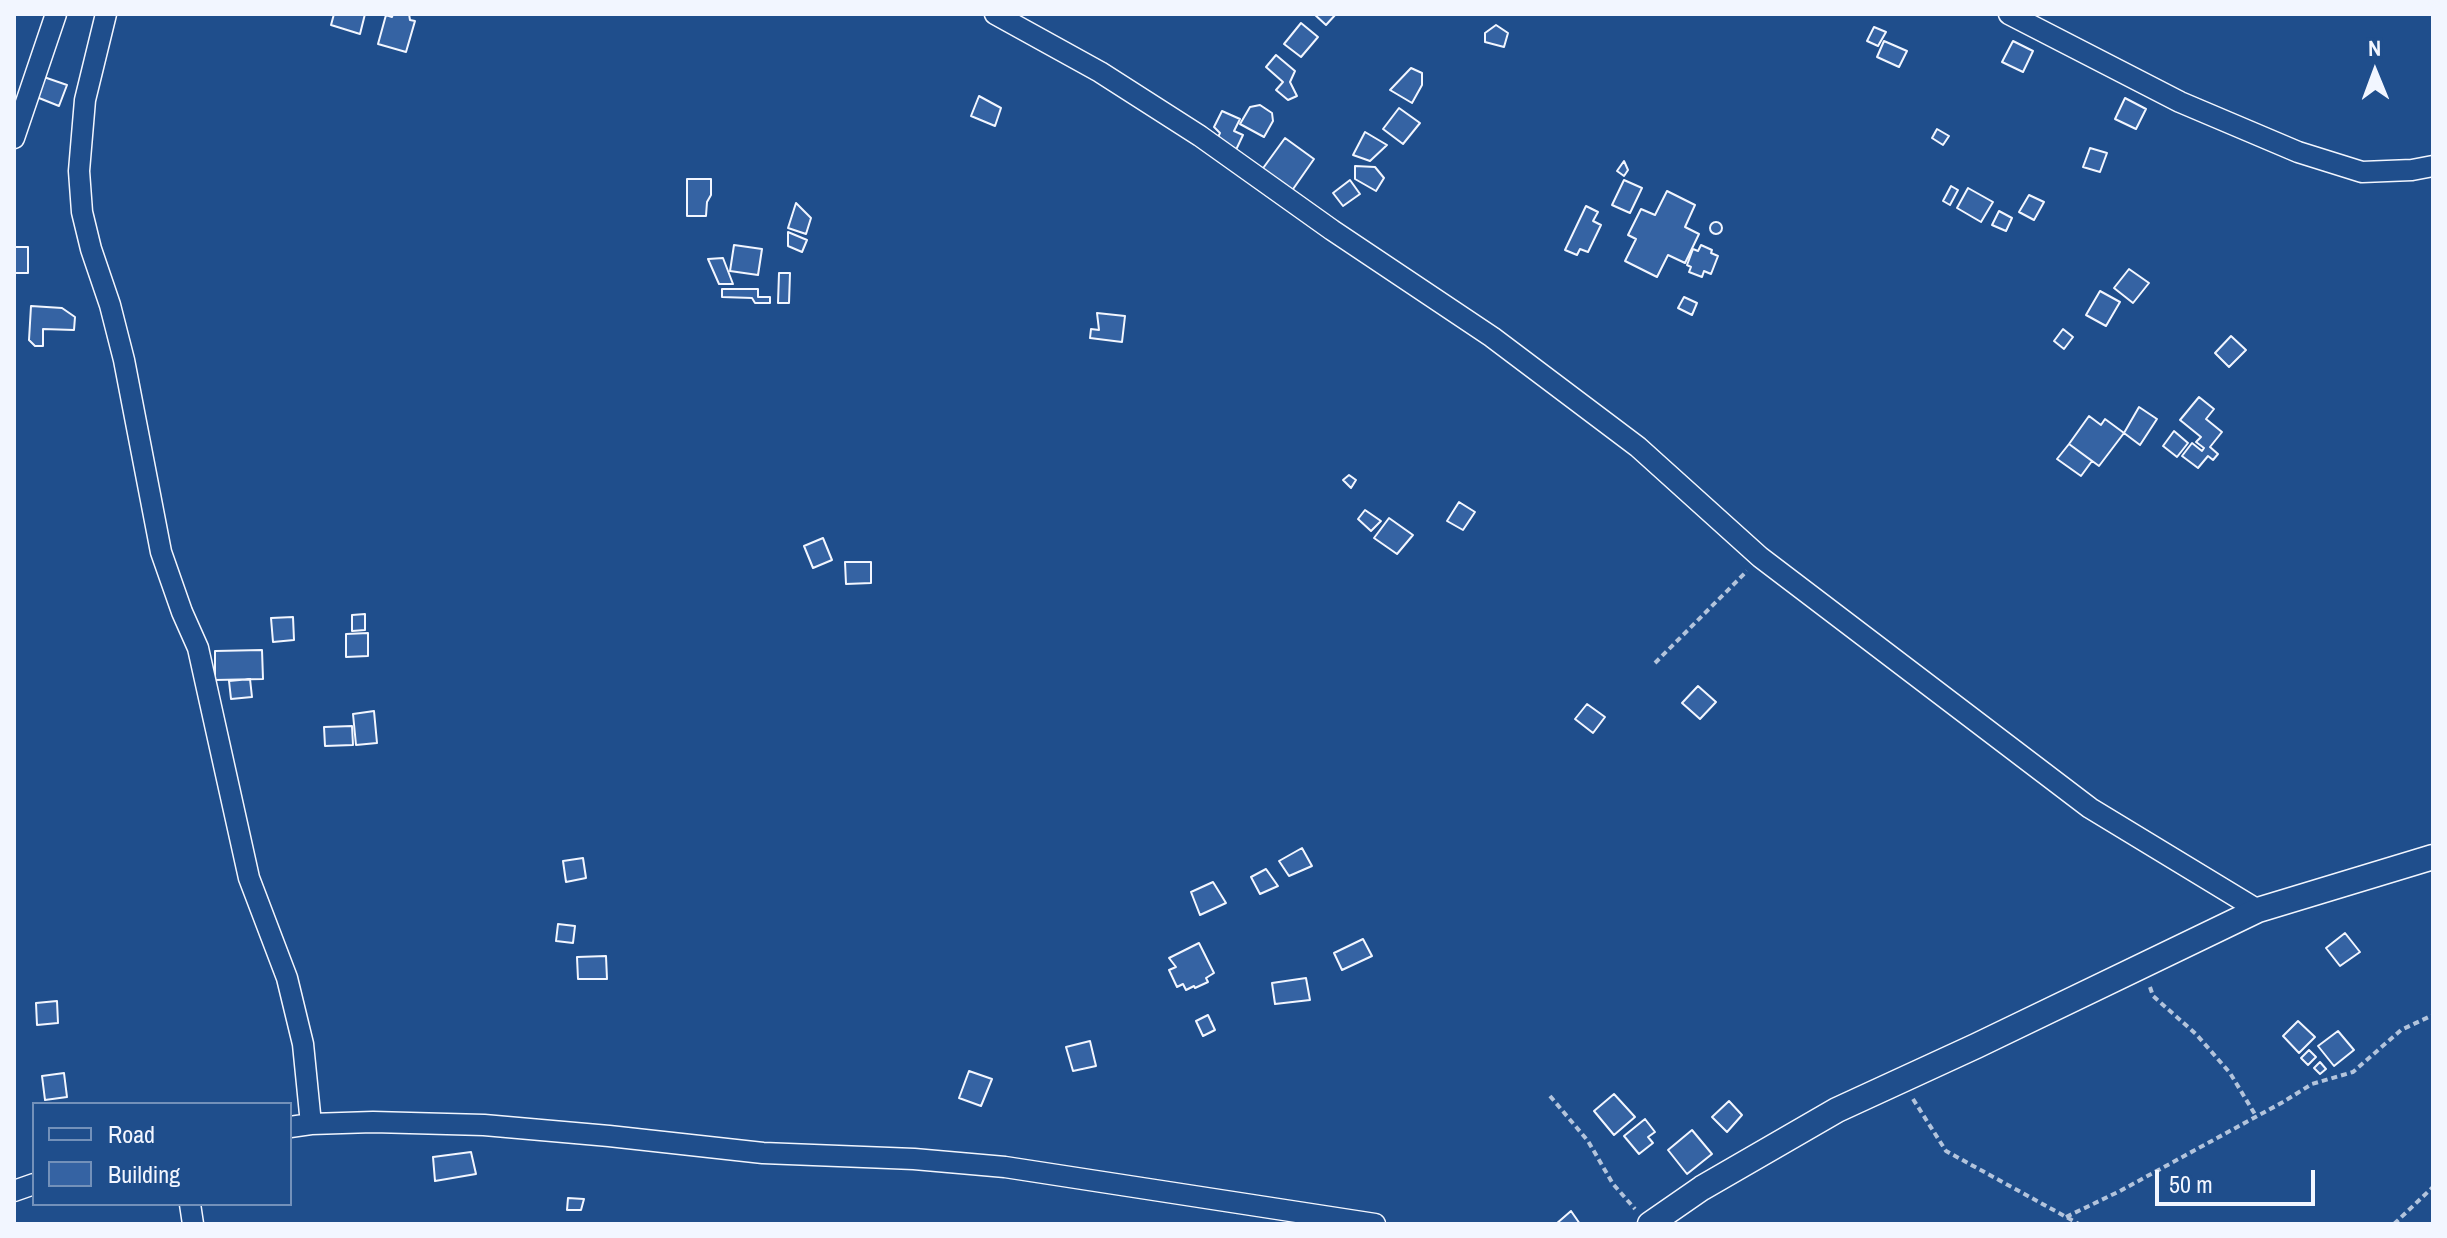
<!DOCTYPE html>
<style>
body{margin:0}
#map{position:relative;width:2447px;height:1238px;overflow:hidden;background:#1f4e8c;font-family:"Archivo Narrow",sans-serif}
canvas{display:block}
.frame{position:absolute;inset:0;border:16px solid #f2f6ff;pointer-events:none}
.legend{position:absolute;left:32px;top:1102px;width:260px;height:104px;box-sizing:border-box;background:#1f4e8c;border:2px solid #7391ba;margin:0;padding:10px 14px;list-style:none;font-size:24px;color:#f2f6ff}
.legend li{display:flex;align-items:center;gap:16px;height:40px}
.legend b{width:40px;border:2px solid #7391ba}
.north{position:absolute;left:2335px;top:32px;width:80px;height:80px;-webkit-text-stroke:6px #1f4e8c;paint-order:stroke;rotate:359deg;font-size:22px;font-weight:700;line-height:32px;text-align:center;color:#f2f6ff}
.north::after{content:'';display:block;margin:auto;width:28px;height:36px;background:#f2f6ff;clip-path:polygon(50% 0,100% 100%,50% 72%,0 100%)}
.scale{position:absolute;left:2155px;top:1170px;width:160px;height:36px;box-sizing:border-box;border:4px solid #f2f6ff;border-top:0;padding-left:10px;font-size:24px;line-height:28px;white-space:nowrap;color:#f2f6ff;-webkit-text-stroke:6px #1f4e8c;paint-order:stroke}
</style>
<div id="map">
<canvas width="2447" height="1238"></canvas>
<div class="frame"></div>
<ul class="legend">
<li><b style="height:10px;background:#1f4e8c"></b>Road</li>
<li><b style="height:22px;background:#3563a3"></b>Building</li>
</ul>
<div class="north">N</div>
<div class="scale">50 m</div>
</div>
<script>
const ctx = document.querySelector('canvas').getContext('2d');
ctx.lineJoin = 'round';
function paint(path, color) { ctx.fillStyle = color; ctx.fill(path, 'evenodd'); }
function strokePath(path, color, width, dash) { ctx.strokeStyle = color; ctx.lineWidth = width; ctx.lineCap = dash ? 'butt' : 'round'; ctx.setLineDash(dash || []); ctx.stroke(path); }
const building = new Path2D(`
 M334 14H365L360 34 331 25Z
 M393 14H409L410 20 415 21 406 52 378 44 386 15 392 17Z
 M1314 14H1336L1326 25Z
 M1301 23 1318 37 1301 57 1284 44Z
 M1496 25 1508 33 1504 47 1485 42V33Z
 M1874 27 1886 32 1878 46 1867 41Z
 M1884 41 1907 51 1899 67 1877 57Z
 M2013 41 2033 51 2023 72 2002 62Z
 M1276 55 1295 71 1290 82 1297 96 1288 100 1276 90 1283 82 1266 67Z
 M1411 68 1422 73V85L1412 103 1390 90Z
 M41 76 67 85 59 106 34 96Z
 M979 96 1001 108 995 126 971 116Z
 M2125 98 2146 109 2136 129 2115 119Z
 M1260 105 1272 113 1273 121 1264 137 1240 124 1250 107Z
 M1399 108 1420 123 1403 144 1383 129Z
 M1222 111 1240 119 1234 131 1243 135 1235 152 1215 143 1220 133 1214 127Z
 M1937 129 1949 136 1943 145 1932 138Z
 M1365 132 1387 145 1370 161 1353 155Z
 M1285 138 1314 159 1291 192 1261 171Z
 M2090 148 2107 153 2100 172 2083 167Z
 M1624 161 1628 170 1624 176 1617 171Z
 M1355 166 1375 167 1384 178 1376 191 1355 179Z
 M687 179H711V195L707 202 706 216H687Z
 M1350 180 1360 194 1343 206 1333 193Z
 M1624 180 1642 188 1630 213 1612 205Z
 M1951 186 1958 190 1950 205 1943 201Z
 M1968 188 1993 202 1981 222 1957 208Z
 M1667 191 1695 205 1685 227 1699 234 1685 263 1668 255 1657 277 1625 261 1636 239 1628 235 1641 209 1655 215Z
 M2029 195 2044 202 2034 220 2019 212Z
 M796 203 811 218 806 234 788 228Z
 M1586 206 1598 212 1593 221 1601 225 1588 252 1580 249 1577 255 1565 250Z
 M1999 211 2012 218 2006 231 1992 225Z
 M1710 228a6 6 0 1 1 12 0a6 6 0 1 1-12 0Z
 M788 232 807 240 802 252 788 246Z
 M734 245 762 249 758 275 730 271Z
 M1701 245 1712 250 1711 253 1718 256 1711 274 1704 271 1702 277 1689 272 1691 267 1687 265 1693 249 1698 251Z
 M14 247H28V273H14Z
 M723 258 733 284H719L708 259Z
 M2129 269 2149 283 2133 303 2114 288Z
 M779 273H790L789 303H778Z
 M722 289H758V297H770V303H755L752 298 722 297Z
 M2100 291 2120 302 2106 326 2086 315Z
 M1684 297 1697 303 1692 315 1678 308Z
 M31 306 62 308 75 317 74 330 43 329V346H35L29 340Z
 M1097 313 1125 316 1122 342 1090 338 1091 329 1099 330Z
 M2063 329 2073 337 2064 349 2054 341Z
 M2231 336 2246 350 2229 367 2215 353Z
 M2199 397 2214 409 2206 419 2222 432 2210 447 2218 454 2213 460 2208 456 2198 468 2182 456 2192 443 2202 451 2204 448 2196 442 2201 437 2180 420Z
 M2139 407 2157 419 2140 445 2124 433Z
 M2089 416 2101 425 2105 419 2124 433 2099 466 2069 444Z
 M2174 431 2188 443 2177 457 2163 446Z
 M2069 444 2092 461 2081 476 2057 459Z
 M1349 475 1356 480 1351 488 1343 480Z
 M1459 502 1475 512 1463 530 1447 521Z
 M1365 510 1381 521 1371 531 1358 519Z
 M1389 518 1413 535 1397 554 1374 538Z
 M823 538 832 560 813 568 804 546Z
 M845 562H871V583L846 584Z
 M365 614V630L352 631V615Z
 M293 617 294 640 273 642 271 618Z
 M368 633V656L346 657V634Z
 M262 650 263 679 215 680V651Z
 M250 679 252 697 231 699 229 681Z
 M1698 686 1716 702 1700 719 1682 703Z
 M1587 704 1605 717 1593 733 1575 719Z
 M374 711 377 743 356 745 353 714Z
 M352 726 353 745 325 746 324 727Z
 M1302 848 1312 866 1289 876 1279 861Z
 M583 858 586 878 566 882 563 861Z
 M1266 869 1278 886 1260 894 1251 877Z
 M1213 882 1226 903 1200 915 1191 892Z
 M558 924 575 926 573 943 556 941Z
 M2345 933 2360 952 2340 966 2326 948Z
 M1363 939 1372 956 1342 970 1334 953Z
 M1199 943 1214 973 1206 978 1208 982 1195 988 1194 986 1186 990 1183 984 1177 987 1169 970 1176 967 1169 958Z
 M606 956 607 979H578L577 957Z
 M1306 978 1310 1000 1275 1004 1272 983Z
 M57 1001 58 1023 37 1025 36 1003Z
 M1208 1015 1215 1030 1203 1036 1196 1021Z
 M2298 1021 2315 1037 2299 1053 2283 1036Z
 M2338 1031 2354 1050 2334 1066 2318 1046Z
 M1090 1041 1096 1066 1073 1071 1066 1047Z
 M2309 1050 2316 1057 2308 1065 2301 1058Z
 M2320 1062 2326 1069 2320 1074 2314 1068Z
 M969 1071 992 1079 981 1106 959 1098Z
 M64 1073 67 1097 45 1100 42 1076Z
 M1614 1094 1635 1117 1614 1135 1594 1111Z
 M1729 1101 1742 1115 1727 1132 1712 1117Z
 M1645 1119 1655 1132 1648 1137 1653 1143 1639 1154 1624 1136Z
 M1692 1130 1712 1154 1687 1174 1668 1150Z
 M471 1152 476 1174 435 1181 433 1157Z
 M568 1198 584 1199 581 1210H567Z
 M1571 1211 1580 1224H1556Z`);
const path = new Path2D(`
 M1655 663 1747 571
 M2150 987 2153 996 2196 1034 2230 1073 2256 1116
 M1550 1096 1588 1141 1613 1184 1635 1209
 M1913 1099 1946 1151 2079 1224
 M2066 1217 2120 1191 2283 1102 2312 1084 2353 1072 2401 1030 2433 1015
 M2394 1224 2433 1187`);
const minor = new Path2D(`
 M106 14 85 100 79 171 82 212 91 249 110 305 124 360 161 552 182 612 198 648 249 878 287 978 303 1044 311 1124
 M995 14 1100 72 1200 136 1332 230 1492 337 1638 447 1760 557 2090 808 2258 910
 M2009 14 2180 102 2298 152 2362 172 2412 170 2433 166
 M14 138 56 14
 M290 1127 311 1124 373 1122 484 1125 609 1136 763 1153 914 1159 1005 1167 1375 1224
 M14 1191 34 1184
 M190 1204 193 1224`);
const tertiary = new Path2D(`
 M1650 1224 1702 1188 1837 1110 1976 1046 2258 910 2433 857`);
paint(building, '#3563a3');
strokePath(building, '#f2f6ff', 2);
strokePath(minor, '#f2f6ff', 23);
strokePath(tertiary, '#f2f6ff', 27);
strokePath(path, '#b3c4dc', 4, [6, 4]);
strokePath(minor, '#1f4e8c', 20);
strokePath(tertiary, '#1f4e8c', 24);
</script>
